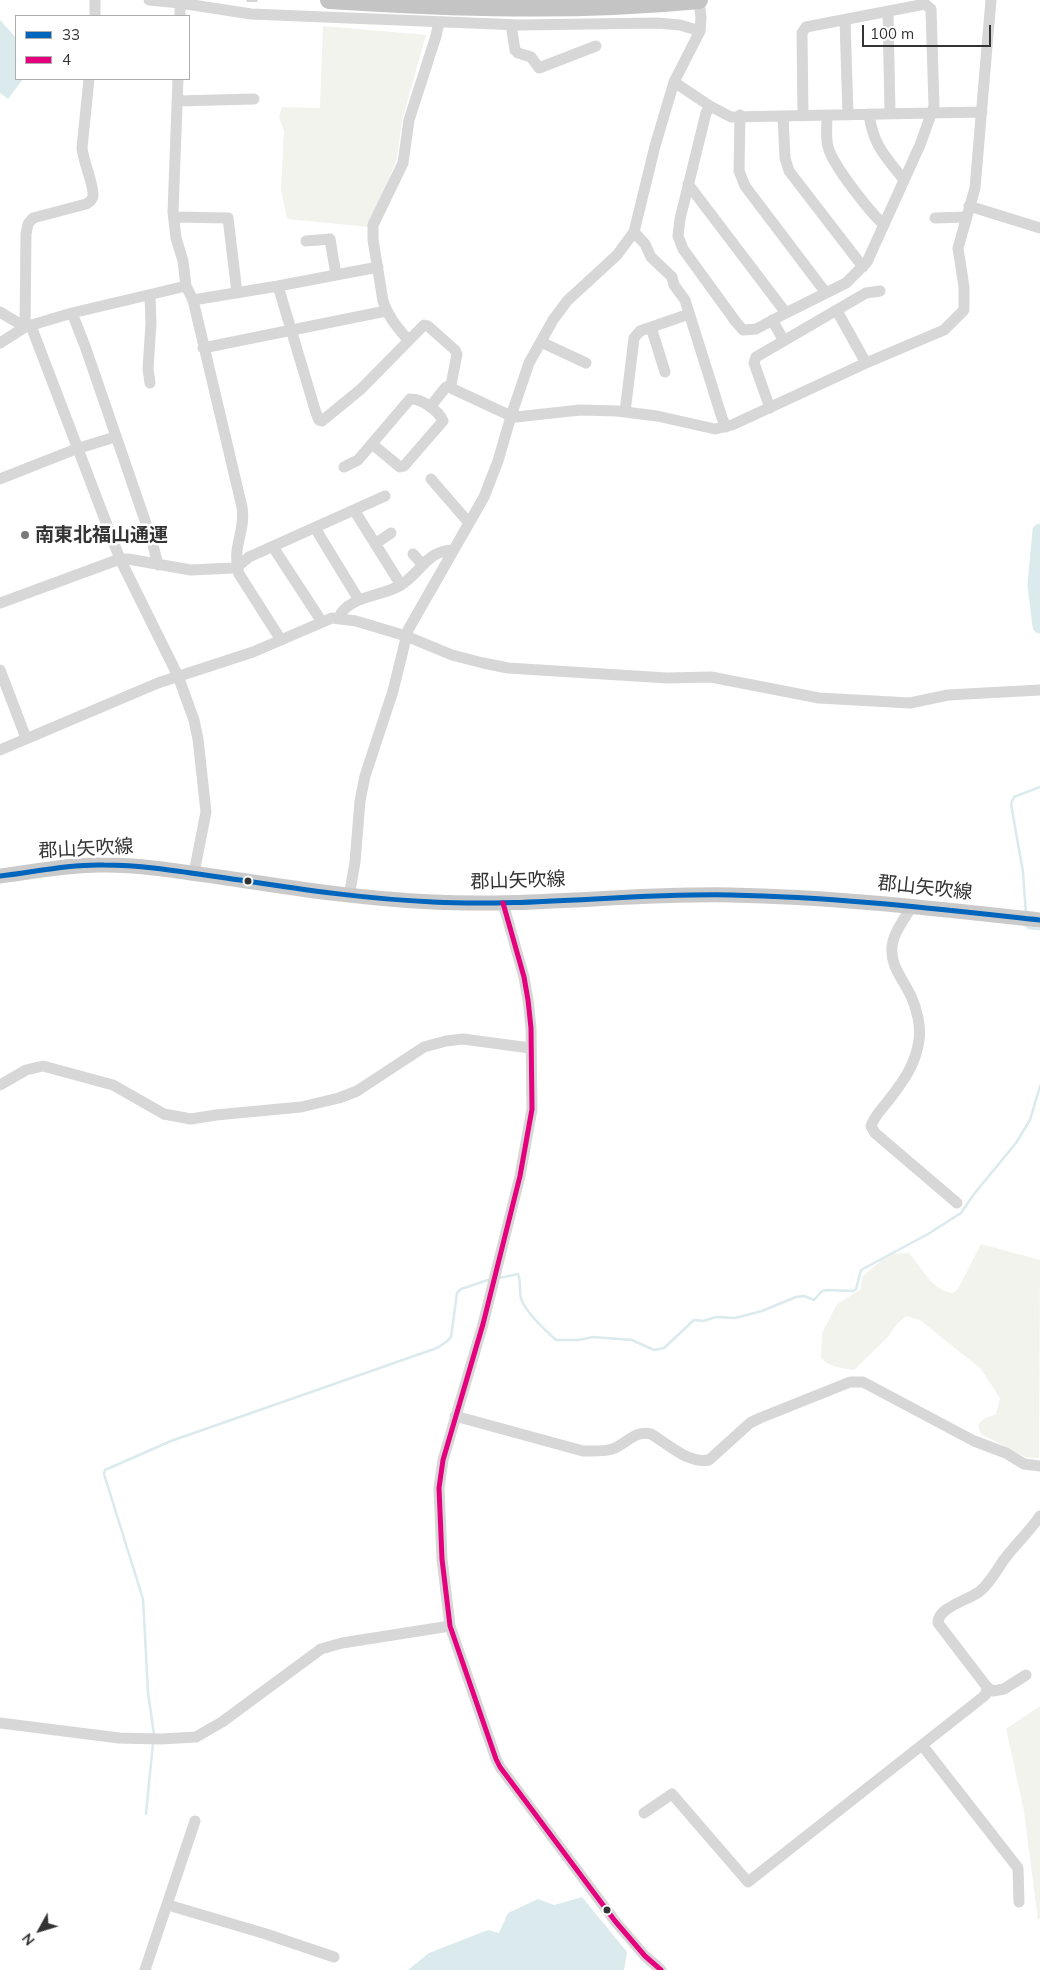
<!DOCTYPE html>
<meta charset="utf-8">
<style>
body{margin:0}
#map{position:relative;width:1040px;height:1970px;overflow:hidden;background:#fff;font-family:Mulish,sans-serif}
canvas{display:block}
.legend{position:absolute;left:15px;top:15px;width:175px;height:65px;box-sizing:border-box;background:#fff;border:1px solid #adadad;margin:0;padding:6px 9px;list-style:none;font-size:15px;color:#333}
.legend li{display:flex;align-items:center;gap:10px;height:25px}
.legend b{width:25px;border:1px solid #adadad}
.north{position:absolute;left:15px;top:1905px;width:50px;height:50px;-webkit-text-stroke:4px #fff;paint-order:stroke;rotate:231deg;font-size:14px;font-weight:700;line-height:20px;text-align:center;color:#333}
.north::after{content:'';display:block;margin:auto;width:18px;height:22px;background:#333;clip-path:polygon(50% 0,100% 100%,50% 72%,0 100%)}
.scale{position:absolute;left:862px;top:25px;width:129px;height:22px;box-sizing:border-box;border:2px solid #333;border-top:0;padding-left:6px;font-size:15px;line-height:18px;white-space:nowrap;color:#333;-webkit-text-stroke:4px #fff;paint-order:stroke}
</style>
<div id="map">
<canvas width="1040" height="1970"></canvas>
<ul class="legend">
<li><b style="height:6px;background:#0065bd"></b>33</li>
<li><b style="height:6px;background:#e5007d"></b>4</li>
</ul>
<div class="north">N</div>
<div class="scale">100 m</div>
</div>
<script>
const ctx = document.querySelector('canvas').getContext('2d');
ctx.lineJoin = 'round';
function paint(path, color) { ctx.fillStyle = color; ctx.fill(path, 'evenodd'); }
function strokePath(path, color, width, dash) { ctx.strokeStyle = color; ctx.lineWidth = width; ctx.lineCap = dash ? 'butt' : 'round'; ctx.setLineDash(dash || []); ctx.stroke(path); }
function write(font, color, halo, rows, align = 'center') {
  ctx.font = font + ' Mulish,"Noto Sans JP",sans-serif'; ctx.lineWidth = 5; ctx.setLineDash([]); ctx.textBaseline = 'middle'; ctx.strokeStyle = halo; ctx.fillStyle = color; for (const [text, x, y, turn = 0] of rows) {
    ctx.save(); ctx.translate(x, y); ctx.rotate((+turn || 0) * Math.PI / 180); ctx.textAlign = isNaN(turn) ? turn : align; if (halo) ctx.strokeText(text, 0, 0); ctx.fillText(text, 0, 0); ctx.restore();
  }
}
const green = new Path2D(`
 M323 26 426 35 402 120 397 158 370 227 287 219 281 189 284 131 279 117 282 107 320 108Z
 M981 1244 1040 1260 1039 1458 1025 1457 981 1434 978 1425 983 1419 996 1414 1000 1398 981 1369 920 1320 906 1316 897 1324 887 1338 854 1370C842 1368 829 1367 821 1358L822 1333 837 1304 861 1289 862 1277 889 1254 909 1253C923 1269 931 1290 953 1293L958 1289Z
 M1040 1706V1918L1038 1920 1024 1811 1006 1729Z`);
const water = new Path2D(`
 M0 20 16 38V79H23L8 99 0 93Z
 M582 1897 627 1952 624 1970H408L429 1953 488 1930 499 1933 508 1913 538 1899 554 1905Z`);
const stream = new Path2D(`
 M1026 914 1023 872 1011 804 1014 797 1040 787
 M1027 925 1028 928 1040 929
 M499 1278 518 1274C522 1283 518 1293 522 1301 527 1313 546 1331 556 1340H578L593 1337 632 1340 654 1350 664 1348 694 1320 703 1321 716 1317 735 1318 762 1311 796 1297 804 1296 814 1300 822 1291 827 1290 853 1291 856 1289 861 1270 928 1234 961 1213 974 1194 1016 1143 1030 1120 1040 1086
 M154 1735 148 1692 143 1599 104 1474 105 1470 171 1441 437 1348 446 1342 451 1337 457 1293 461 1289 491 1279
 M146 1814 153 1743`);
const river = new Path2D(`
 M1040 531 1035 585 1040 626`);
const minorTunnel = new Path2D(`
 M252 2V0`);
const minor = new Path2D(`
 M149 0 180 3 251 14 520 25 657 23 680 25 700 31
 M888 12 890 113
 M95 16V0
 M180 16V3
 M845 20 848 115
 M511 25 515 50 518 53 531 57 539 68 596 46
 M178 79 173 212 176 238 183 261 186 286 193 300 242 507C246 533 231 546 239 574L281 640
 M674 82 710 106 731 117 982 112
 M177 101 254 99
 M710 106 706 113 680 219 678 236 683 249 736 322 743 330 756 329 786 313 846 283 867 262 920 145 934 106 931 9 925 4 806 27 802 33 803 116
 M869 114C873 145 885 156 904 180
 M740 115 739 171 745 186 826 293
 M783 116 785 158 789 171 863 267
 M827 116C827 127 825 140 829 150 836 169 869 211 884 225
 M688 184 786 313
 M969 206 1040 228
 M174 217 228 218 237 293
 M935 218 966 217
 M634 232 645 244 651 257 672 277 674 285 685 300 722 418 726 427
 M306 241 330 239 336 275
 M278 286 316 413 319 420 322 421 361 389 424 325 428 326 455 350 457 354 451 385 453 389 511 416 516 417 580 410 617 411 657 416 715 429 732 425 866 363 944 330 964 310V287L958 248 975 188 991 0
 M150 295 151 323 148 369 150 383
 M193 300 278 286 378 267
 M837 311 866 363
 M0 312 25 327
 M72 313 85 346 152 541 158 565
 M772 320 784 341
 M31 326 120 559 178 676 194 720 198 739 206 812 194 873
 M25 327 26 234 28 224 33 218 86 204C90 202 93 199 93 195 94 185 83 161 82 148L89 79
 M651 327 665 372
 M408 340C398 328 388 317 383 301L373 240V225L403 163 409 120 436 36 439 22
 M541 342 586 363
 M0 343 25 327 72 313 186 286
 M203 348 386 311
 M430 407 446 387 451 385
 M770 408 754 363 756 357 866 293 880 291
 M625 412 634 338 640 331 689 314
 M344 467 358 460 410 399C421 398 439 411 443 421L404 466 400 467 372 444
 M0 479 76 449 115 437
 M431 479 469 523
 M354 510 401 585
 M315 528 359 600
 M375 544 391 533
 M273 547 322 622
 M413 554 423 565
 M0 603 120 559H128L191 570 233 568 237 567 249 557 385 496
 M339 618C345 597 383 596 399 586 421 574 425 551 453 550
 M0 670 26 738
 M0 750 158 683 253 652 332 618 356 621 406 636 452 655 483 663 508 668 667 678 711 677 819 698 910 703 948 695 1040 690
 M349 897 355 862 360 801 365 776 393 691 408 630 484 497 498 461 511 416 529 363 553 320 567 301 617 255 634 232 655 146 674 82 700 31 701 18 699 0
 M503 903 524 977 528 1000 531 1028 532 1109 520 1176 483 1324 443 1460 439 1488 442 1559 450 1626 496 1759 500 1767 615 1921 645 1956 661 1970
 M912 906C905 918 893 933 892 947 890 966 903 979 911 996 917 1009 921 1027 919 1040 916 1064 903 1082 888 1101 882 1109 874 1116 871 1126L875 1133 957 1203
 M0 1085 26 1070 43 1066 113 1085 164 1114 191 1119 216 1115 301 1107 339 1098 357 1091 424 1047 446 1041 463 1039 530 1048
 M455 1416 583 1451C593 1451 606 1452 615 1448 628 1442 636 1430 651 1434 668 1444 688 1464 709 1460L750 1423 760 1418 850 1382H863L974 1441 1006 1453 1024 1464 1040 1466
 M1026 1675 1004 1689 993 1691 987 1687 938 1623C937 1608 968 1600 979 1592 990 1583 995 1573 1003 1561 1014 1546 1029 1532 1040 1516
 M0 1723 119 1738 161 1739 196 1737 222 1722 321 1649 342 1643 450 1626
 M922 1745 1018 1868 1019 1902
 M644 1813 672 1794 748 1882 983 1697 986 1694 987 1687
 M168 1905 266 1934 334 1957
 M145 1970 195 1821`);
const major = new Path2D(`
 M0 876C34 872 70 864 104 865 150 865 195 874 240 880 305 890 367 899 433 902 532 907 632 893 731 895 835 897 937 909 1040 920`);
const highway = new Path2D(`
 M329 0C453 8 576 12 699 0`);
const bus1 = new Path2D(`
 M0 876C34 872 70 864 104 865 150 865 195 874 240 880 305 890 367 899 433 902 532 907 632 893 731 895 835 897 937 909 1040 920`);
const bus2 = new Path2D(`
 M503 903 524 977 528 1000 531 1028 532 1109 520 1176 483 1324 443 1460 439 1488 442 1559 450 1626 496 1759 500 1767 615 1921 645 1956 661 1970`);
const markers = [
 [25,535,5,"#7a7a7a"],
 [248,881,4.5,"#333"],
 [607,1910,4.5,"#333"]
];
const poiNames = [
 ["南東北福山通運",35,535]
];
const streetNames = [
 ["郡山矢吹線",86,849,-3],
 ["郡山矢吹線",518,881,-2],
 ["郡山矢吹線",925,888,6]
];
paint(green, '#f1f3ec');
paint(water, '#daeaed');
strokePath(stream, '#daeaed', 2.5);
strokePath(river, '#daeaed', 15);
strokePath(minorTunnel, '#d6d6d6', 11, [11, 5.5]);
strokePath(minor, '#d7d7d7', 11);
strokePath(major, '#cacaca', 15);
strokePath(highway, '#c4c4c4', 18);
strokePath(bus1, '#0065bd', 5);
strokePath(bus2, '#e5007d', 5);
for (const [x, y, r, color] of markers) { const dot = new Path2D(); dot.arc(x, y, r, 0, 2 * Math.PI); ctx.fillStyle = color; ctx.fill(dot); strokePath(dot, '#fff', 2); }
write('bold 19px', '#333', '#fff', poiNames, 'left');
write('19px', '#333', '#fff', streetNames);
</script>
